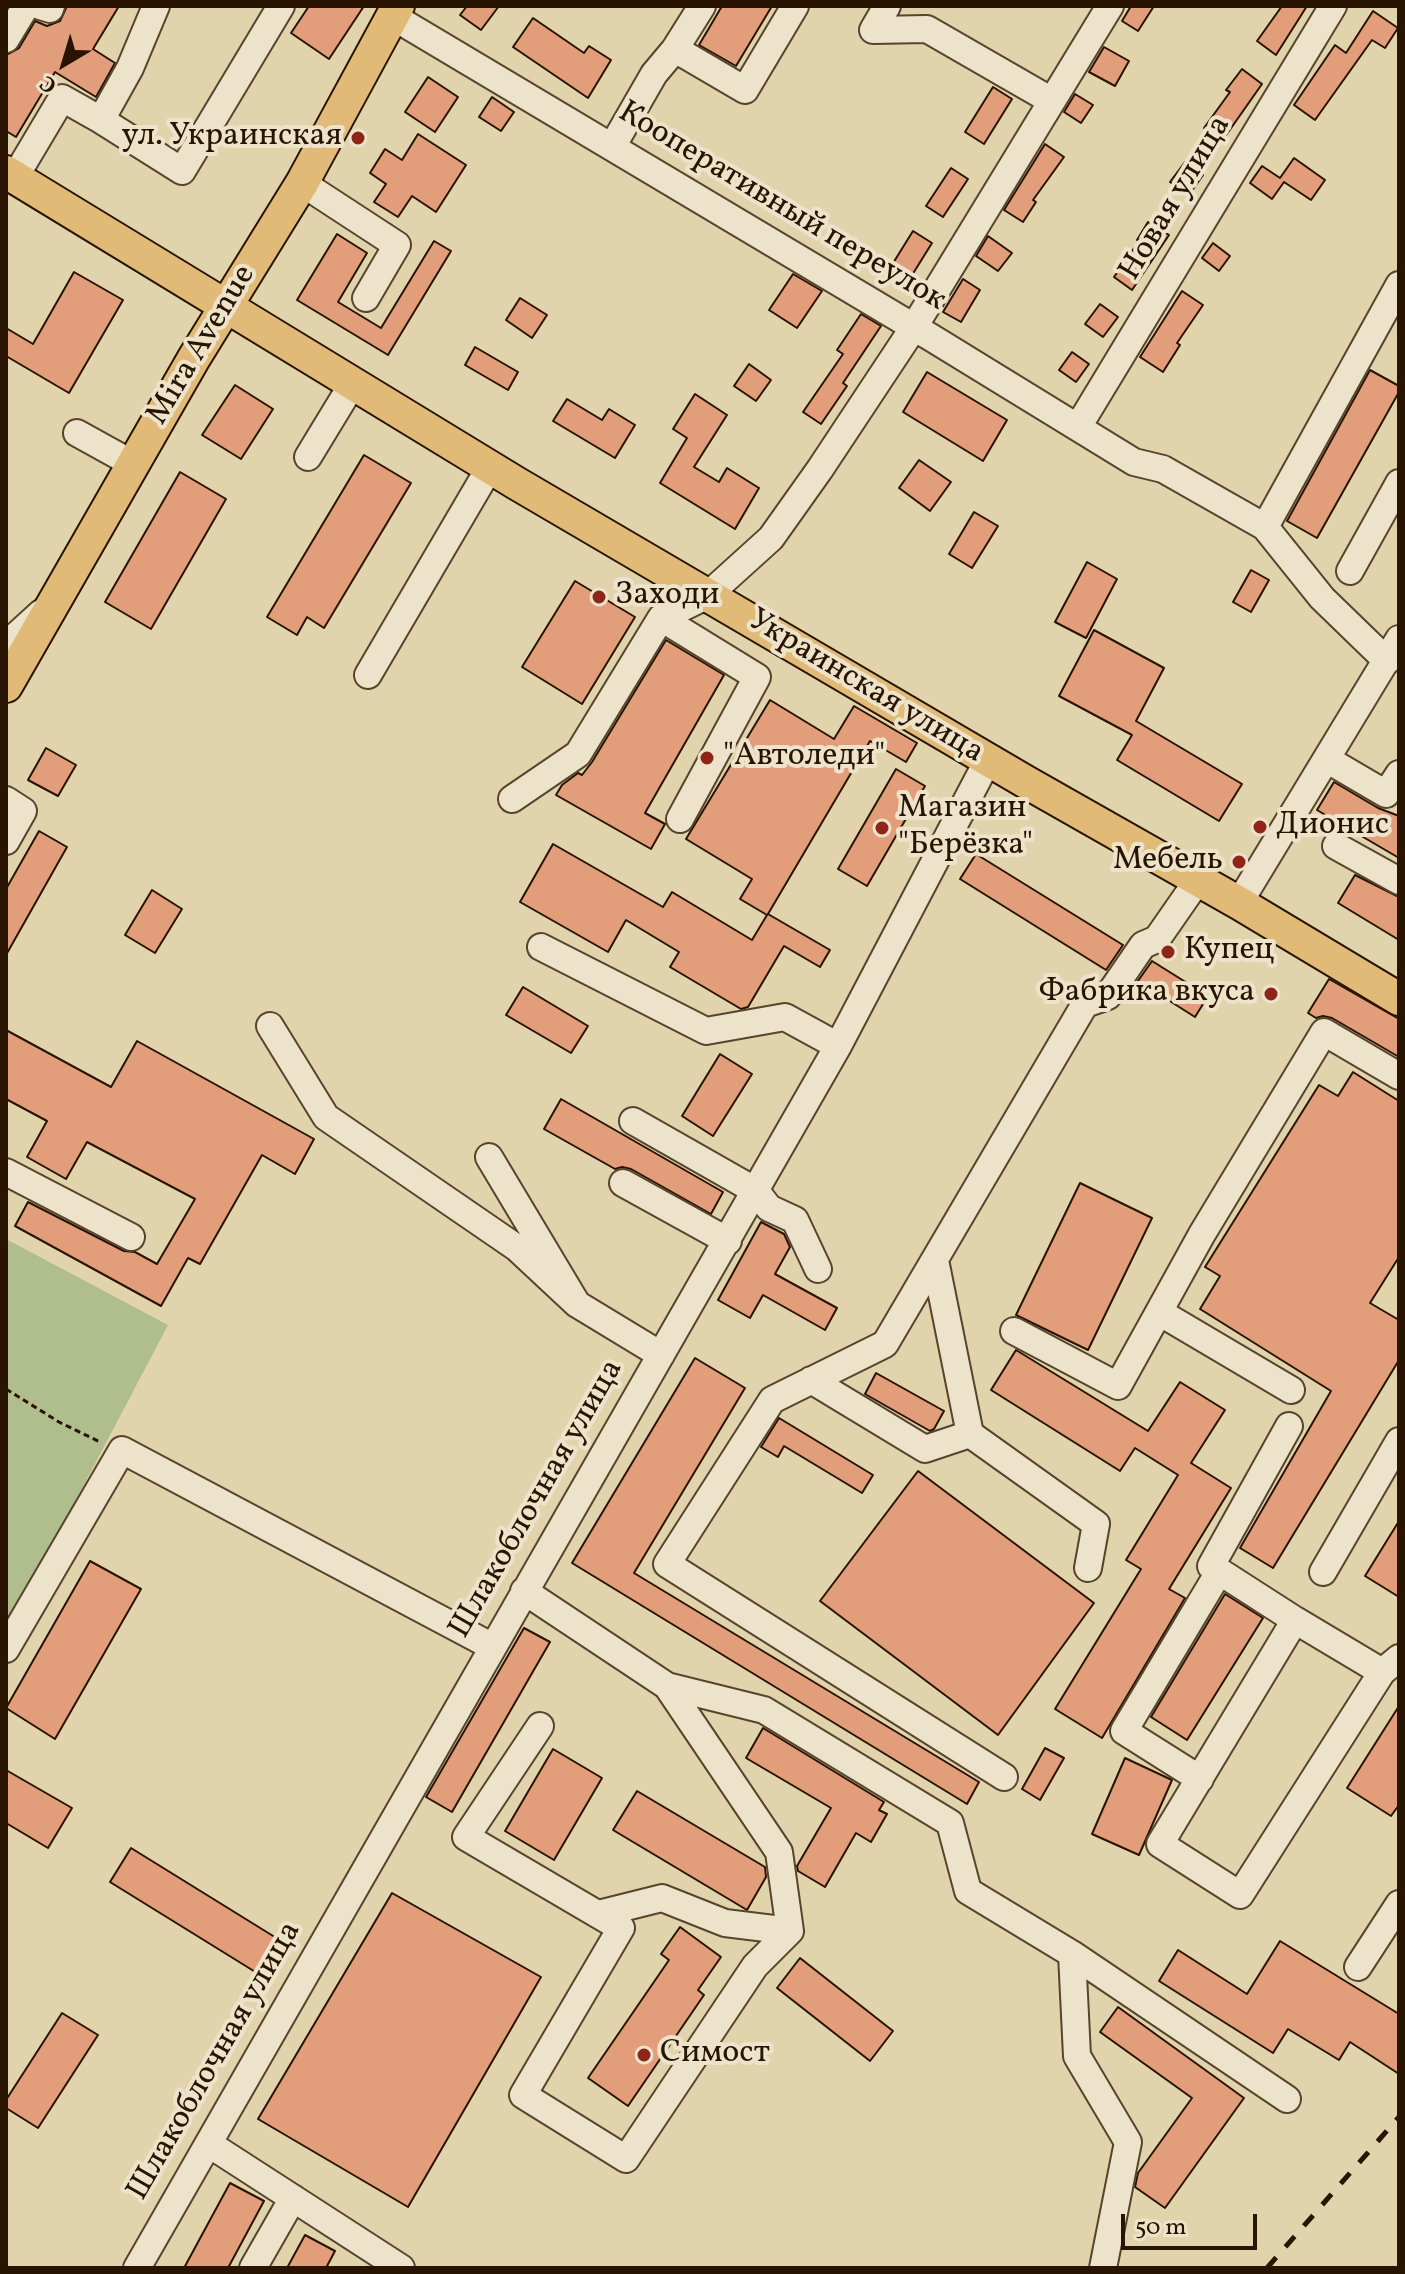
<!DOCTYPE html>
<meta charset="utf-8">
<style>
body{margin:0}
#map{position:relative;width:1405px;height:2274px;overflow:hidden;background:#e1d4ad;font-family:Vollkorn,serif}
canvas{display:block}
.frame{position:absolute;inset:0;border:8px solid #281401;pointer-events:none}
.north{position:absolute;left:24px;top:24px;width:80px;height:80px;-webkit-text-stroke:6px #ece3ca;paint-order:stroke;rotate:218deg;font-size:22px;font-weight:700;line-height:32px;text-align:center;color:#281401}
.north::after{content:'';display:block;margin:auto;width:28px;height:36px;background:#281401;clip-path:polygon(50% 0,100% 100%,50% 72%,0 100%)}
.scale{position:absolute;left:1121px;top:2214px;width:136px;height:36px;box-sizing:border-box;border:4px solid #281401;border-top:0;padding-left:10px;font-size:24px;line-height:28px;white-space:nowrap;color:#281401;-webkit-text-stroke:6px #ece3ca;paint-order:stroke}
</style>
<div id="map">
<canvas width="1405" height="2274"></canvas>
<div class="frame"></div>
<div class="north">С</div>
<div class="scale">50 m</div>
</div>
<script>
const ctx = document.querySelector('canvas').getContext('2d');
ctx.lineJoin = 'round';
function paint(path, color) { ctx.fillStyle = color; ctx.fill(path, 'evenodd'); }
function strokePath(path, color, width, dash) { ctx.strokeStyle = color; ctx.lineWidth = width; ctx.lineCap = dash ? 'butt' : 'round'; ctx.setLineDash(dash || []); ctx.stroke(path); }
function write(font, color, halo, rows, align = 'center') {
  ctx.font = font + ' Vollkorn,serif'; ctx.lineWidth = 8; ctx.setLineDash([]); ctx.textBaseline = 'middle'; ctx.strokeStyle = halo; ctx.fillStyle = color; for (const [text, x, y, turn = 0] of rows) {
    ctx.save(); ctx.translate(x, y); ctx.rotate((+turn || 0) * Math.PI / 180); ctx.textAlign = isNaN(turn) ? turn : align; if (halo) ctx.strokeText(text, 0, 0); ctx.fillText(text, 0, 0); ctx.restore();
  }
}
const green = new Path2D(`
 M6 1239 168 1325 6 1633Z`);
const building = new Path2D(`
 M67 6H119L93 49 115 63 96 97 55 72 16 137 6 131V55L19 48 35 21 47 26 60 21Z
 M309 6H364L329 59 291 33Z
 M467 6H499L481 30 460 15Z
 M722 6H772L736 66 699 45Z
 M1131 6H1154L1138 31 1122 21Z
 M1282 6H1307L1276 55 1257 41Z
 M1373 11 1398 28 1385 48 1372 40 1315 120 1294 105 1335 45 1346 53Z
 M533 18 584 53 589 46 611 60 588 98 513 47Z
 M1104 47 1129 61 1115 86 1089 72Z
 M1242 69 1262 84 1222 141 1204 128 1230 92 1226 90Z
 M428 77 458 97 435 132 405 112Z
 M993 87 1012 99 984 144 965 132Z
 M1075 94 1093 105 1081 123 1064 112Z
 M492 97 514 112 501 131 479 117Z
 M418 134 466 165 436 212 412 196 398 217 374 202 386 184 370 173 385 149 402 160Z
 M1045 144 1064 157 1033 200 1036 202 1023 222 1004 210Z
 M1294 158 1325 180 1311 200 1284 182 1272 199 1250 183 1262 166 1280 178Z
 M1185 162 1203 175 1189 195 1170 182Z
 M951 168 968 179 943 217 926 206Z
 M1148 222 1169 235 1132 290 1114 277 1139 241 1137 240Z
 M913 231 932 243 909 280 890 268Z
 M337 234 367 253 338 302 381 328 434 241 451 251 388 355 297 300Z
 M988 236 1012 253 998 271 976 256Z
 M1213 243 1230 256 1219 271 1202 258Z
 M74 272 123 300 69 393 6 356V328L33 344Z
 M793 274 822 291 797 328 769 310Z
 M963 279 980 290 961 322 943 312Z
 M1182 291 1203 305 1177 343 1180 345 1163 372 1140 357Z
 M520 298 547 315 532 338 506 320Z
 M1100 304 1118 317 1103 337 1085 324Z
 M861 314 881 326 843 383 847 386 821 424 803 412 843 354 837 350Z
 M475 347 518 372 508 390 465 365Z
 M1072 352 1089 364 1076 382 1059 370Z
 M749 364 771 380 756 401 734 386Z
 M1370 370 1399 386V392L1317 538 1287 521Z
 M927 372 1007 420 983 461 903 412Z
 M235 385 273 409 241 459 202 435Z
 M695 394 727 415 694 467 719 482 727 468 759 488 735 529 660 483 687 438 673 429Z
 M567 399 602 420 609 409 635 425 615 458 553 421Z
 M364 455 411 483 324 628 307 617 297 635 267 617Z
 M919 460 951 482 930 511 899 488Z
 M180 472 226 499 151 629 105 602Z
 M974 512 998 526 972 568 949 554Z
 M1087 562 1117 579 1086 638 1055 622Z
 M1251 570 1269 580 1251 612 1233 602Z
 M575 581 635 617 582 704 522 667Z
 M1094 630 1164 668 1136 721 1242 784 1219 821 1117 760 1132 735 1059 696Z
 M666 640 724 675 645 813 665 824 651 849 556 795 562 785 578 773 582 775 592 762Z
 M770 700 834 739 854 706 917 743 906 762 870 741 768 914 830 950 820 967 784 946 748 1007 741 1009 670 967 679 952 626 920 608 952 520 902 553 844 663 907 672 892 752 940 767 915 740 899 752 879 686 839Z
 M46 748 76 765 58 796 28 780Z
 M896 769 925 786 867 886 838 869Z
 M1334 782 1378 808 1399 816V858L1317 810Z
 M39 831 67 847 6 955V889Z
 M976 854 1123 945 1106 970 960 879Z
 M1355 875 1399 897V940L1338 903Z
 M152 890 182 909 155 953 125 935Z
 M1152 961 1208 996 1195 1017 1146 986 1142 993 1133 988Z
 M1329 979 1399 1019V1057L1332 1018 1323 1016 1316 1018 1308 1013Z
 M523 987 588 1026 571 1053 506 1015Z
 M6 1030 111 1087 137 1041 314 1139 295 1174 262 1155 200 1264 188 1258 161 1306 15 1226 28 1202 124 1251 135 1252 157 1264 195 1199 87 1142 66 1179 27 1157 47 1121 6 1099Z
 M720 1054 752 1074 713 1136 682 1116Z
 M1353 1072 1399 1101V1257L1370 1303 1399 1320V1360L1273 1568 1240 1548 1331 1391 1200 1309 1220 1276 1205 1267 1319 1085 1338 1096Z
 M561 1099 723 1192 711 1214 631 1169 622 1167 615 1169 544 1129Z
 M1080 1183 1152 1218 1088 1350 1016 1315Z
 M761 1222 784 1234 790 1247 775 1274 837 1308 825 1330 763 1295 750 1318 718 1300Z
 M1016 1350 1148 1431 1180 1382 1225 1410 1191 1463 1231 1488 1169 1589 1185 1598 1102 1738 1055 1709 1141 1569 1126 1560 1178 1475 1135 1448 1120 1471 991 1390Z
 M695 1358 745 1388 634 1573 979 1782 967 1804 572 1563Z
 M876 1373 944 1411 934 1429 930 1431 865 1394Z
 M779 1418 873 1475 862 1493 784 1446 778 1457 761 1447Z
 M918 1471 1094 1603 998 1735 820 1601Z
 M1399 1521V1597L1365 1576Z
 M90 1561 141 1589 55 1739 6 1708Z
 M1225 1594 1263 1618 1187 1740 1151 1717Z
 M524 1628 550 1642 452 1812 426 1797Z
 M1399 1706V1805L1391 1816 1347 1788Z
 M763 1728 884 1802 879 1810 887 1814 871 1842 856 1833 825 1887 798 1871 797 1866 831 1808 746 1758Z
 M1045 1748 1064 1758 1040 1800 1022 1789Z
 M553 1749 602 1778 554 1860 505 1831Z
 M1125 1758 1172 1780 1139 1855 1092 1834Z
 M6 1770 72 1808 48 1848 6 1823Z
 M637 1791 765 1867 766 1877 747 1910 613 1830Z
 M131 1848 278 1939 257 1973 110 1882Z
 M392 1893 541 1977 408 2207 258 2119Z
 M680 1927 721 1957 698 1990 704 1995 628 2106 588 2078 669 1960 661 1954Z
 M1280 1941 1399 2014V2074L1350 2042 1339 2060 1288 2029 1273 2053 1159 1981 1178 1950 1247 1994Z
 M800 1958 893 2031 870 2061 777 1988Z
 M1118 2007 1244 2098 1165 2208 1135 2187 1138 2173 1192 2098 1100 2032Z
 M62 2013 98 2035 38 2128 6 2108V2100Z
 M230 2183 264 2201 228 2268H184Z
 M305 2235 335 2251 326 2268H287Z`);
const path = new Path2D(`
 M6 1389 59 1422 100 1442`);
const minor = new Path2D(`
 M40 6 50 9 51 6
 M887 6 873 30 927 29 1052 101
 M392 16 932 338 1134 462 1163 469 1265 527 1322 598 1387 661
 M6 39 26 6
 M675 49 702 6
 M101 120 182 171 281 6
 M612 147 654 74 675 49 745 90 795 6
 M15 177 62 98 101 120 130 68 156 6
 M302 183 397 245 366 298
 M1078 427 1333 6
 M77 433 133 464
 M308 457 353 383
 M1265 527 1399 285
 M1350 571 1399 483
 M661 618 757 677 680 819
 M6 645 41 613
 M368 675 490 467
 M1328 760 1386 794 1399 774
 M512 799 578 754 661 618 708 595 771 538 820 469 914 327 1110 6
 M6 800 23 811 6 841
 M1336 846 1399 881
 M1239 903 1399 639
 M541 947 706 1031 785 1017 838 1046
 M270 1026 326 1117 517 1248 577 1304
 M633 1121 756 1191 769 1208 795 1220 818 1269
 M489 1157 577 1304 661 1355
 M6 1172 131 1237
 M623 1183 728 1241
 M935 1260 970 1434 1096 1524 1088 1568
 M1159 1312 1291 1390
 M1014 1331 1118 1386 1202 1234 1324 1032 1399 1076
 M811 1380 925 1449 970 1434
 M1289 1426 1211 1566 1295 1620 1160 1844 1240 1895 1382 1672 1399 1658
 M1323 1572 1399 1441
 M524 1591 667 1686 764 1710 950 1823 968 1891 1072 1954 1077 2056 1128 2142 1103 2268
 M1295 1620 1382 1672
 M6 1649 122 1450 493 1647
 M540 1726 466 1837 621 1928 523 2095 626 2159 755 1966 790 1931 779 1852 667 1686
 M1004 1777 667 1564 772 1400 885 1344 1085 1004 1108 996 1143 945 1157 939 1198 880
 M1200 1779 1124 1731 1219 1572
 M598 1914 662 1898 725 1923 790 1931
 M1072 1954 1287 2099
 M1358 1967 1399 1904
 M209 2144 401 2268
 M137 2268 838 1046 988 760
 M253 2268 293 2198`);
const major = new Path2D(`
 M6 172 516 483 1026 782 1239 903 1399 999
 M6 686 194 358 302 183 398 6`);
const rail = new Path2D(`
 M1267 2268 1399 2117`);
const markers = [
 [358,138,8,"#8f2418"],
 [599,597,8,"#8f2418"],
 [707,758,8,"#8f2418"],
 [1260,827,8,"#8f2418"],
 [882,828,8,"#8f2418"],
 [1239,862,8,"#8f2418"],
 [1168,952,8,"#8f2418"],
 [1271,994,8,"#8f2418"],
 [644,2055,8,"#8f2418"]
];
const poiNames = [
 ["ул. Украинская",342,138,"right"],
 ["Заходи",615,597],
 ["\"Автоледи\"",723,758],
 ["Магазин",898,810],
 ["\"Берёзка\"",898,847],
 ["Дионис",1276,827],
 ["Мебель",1223,862,"right"],
 ["Купец",1184,952],
 ["Фабрика вкуса",1255,994,"right"],
 ["Симост",660,2055]
];
const streetNames = [
 ["Новая улица",1177,199,-59],
 ["Кооперативный переулок",781,208,31],
 ["Mira Avenue",203,346,-59],
 ["Украинская улица",865,688,31],
 ["Шлакоблочная улица",538,1500,-60],
 ["Шлакоблочная улица",216,2062,-60]
];
paint(green, '#b0bd8c');
paint(building, '#e29d7b');
strokePath(building, '#281401', 2);
strokePath(minor, '#56442c', 30);
strokePath(major, '#281401', 36);
strokePath(path, '#281401', 3, [6, 4]);
strokePath(minor, '#ece3ca', 26);
strokePath(major, '#e0ba76', 32);
strokePath(rail, '#281401', 5, [14, 14]);
for (const [x, y, r, color] of markers) { const dot = new Path2D(); dot.arc(x, y, r, 0, 2 * Math.PI); ctx.fillStyle = color; ctx.fill(dot); strokePath(dot, '#ece3ca', 3); }
write('32px', '#281401', '#ece3ca', poiNames, 'left');
write('32px', '#281401', '#ece3ca', streetNames);
</script>
